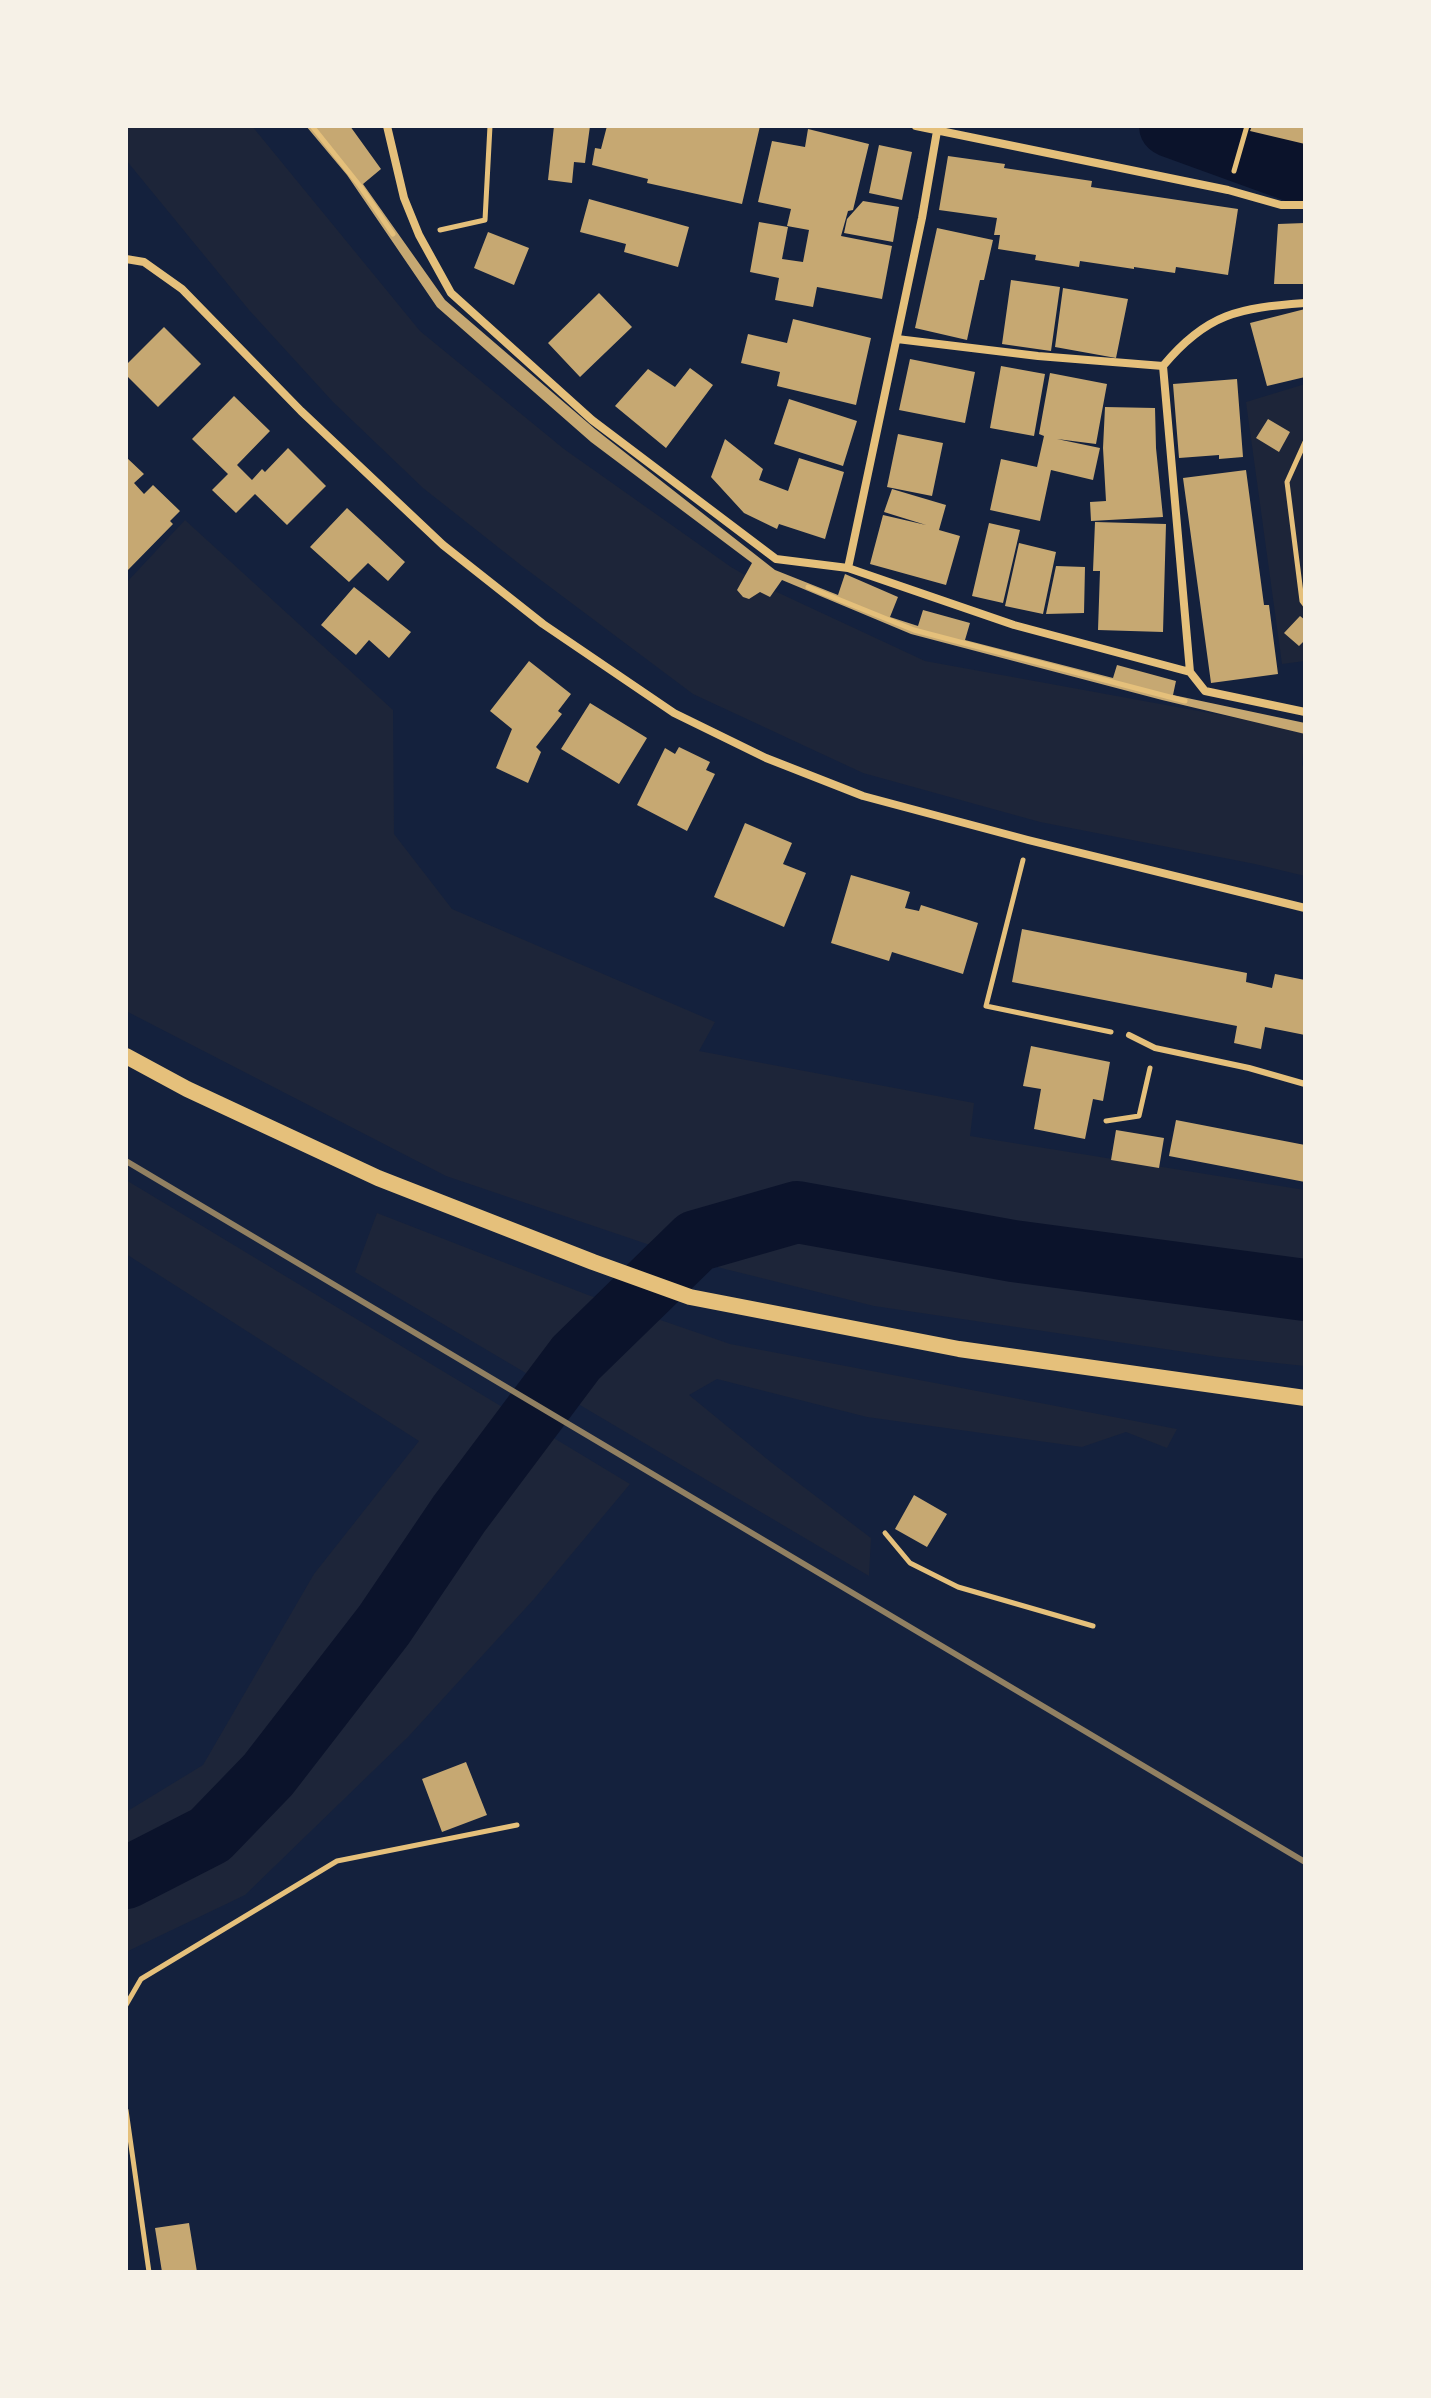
<!DOCTYPE html>
<style>
body{margin:0}
#map{position:relative;width:1431px;height:2398px;overflow:hidden;background:#14213d;font-family:"Titillium Web",sans-serif}
canvas{display:block}
.frame{position:absolute;inset:0;border:128px solid #f6f1e7;pointer-events:none}
</style>
<div id="map">
<canvas width="1431" height="2398"></canvas>
<div class="frame"></div>
</div>
<script>
const ctx = document.querySelector('canvas').getContext('2d');
ctx.lineJoin = 'round';
function paint(path, color) { ctx.fillStyle = color; ctx.fill(path, 'evenodd'); }
function strokePath(path, color, width, dash) { ctx.strokeStyle = color; ctx.lineWidth = width; ctx.lineCap = dash ? 'butt' : 'round'; ctx.setLineDash(dash || []); ctx.stroke(path); }
const green = new Path2D(`
 M126 126H252L420 331 564 449 731 567 766 587 925 661 1270 724 1305 734 1302 764 1305 771V876L1255 864 1040 822 863 773 693 694 522 566 423 488 333 402 249 310 126 160Z
 M1305 384V661L1282 664 1246 402Z
 M185 520 393 710 394 834 452 909 715 1022 699 1051 974 1103 970 1136 1305 1190V1366L1219 1357 874 1306 709 1265 446 1176 126 1011V583Z
 M126 1180 630 1484 534 1599 408 1737 245 1895 126 1952V1812L203 1765 314 1574 419 1441 126 1254Z
 M377 1213 588 1295 730 1344 1177 1429 1167 1448 1126 1432 1082 1447 867 1417 717 1379 689 1395 772 1463 871 1538 869 1576 355 1272Z`);
const river = new Path2D(`
 M1170 126 1305 175
 M126 1878 210 1835 268 1775 384 1625 459 1514 576 1358 696 1241 797 1212 1013 1251 1305 1290`);
const building = new Path2D(`
 M306 126H350L381 169 363 184 445 300 595 429 775 570 838 595 845 574 898 597 890 617 918 626 923 610 970 623 965 640 1113 678 1117 665 1176 681 1173 695 1305 723V734L1162 700 911 634 782 580 770 597 760 592 749 599 743 597 737 590 752 563 591 442 437 307 347 175Z
 M554 126H590L585 163 574 162 572 183 548 180Z
 M607 126H760L742 204 647 183 648 179 592 165 595 148 601 149Z
 M1252 126H1305V144L1250 131Z
 M808 129 869 144 853 210 848 211 841 236 892 246 882 299 817 287 813 307 775 300 779 278 750 272 759 222 788 227 782 259 803 262 809 230 787 226 791 209 758 202 772 141 805 147Z
 M879 145 912 152 902 200 869 193Z
 M948 156 1005 164 1004 168 1092 181 1091 187 1238 209 1228 275 1176 267 1175 273 1134 267V269L1080 261 1079 267 1035 260 1036 255 998 249 1000 235H994L997 218 939 210Z
 M589 199 689 227 678 267 624 252 626 244 580 232Z
 M863 201 899 207 893 242 844 233 847 219Z
 M1305 223V284H1274L1278 224Z
 M937 228 993 240 984 280H980L967 340 915 328Z
 M488 232 529 248 514 285 474 268Z
 M1011 280 1060 287 1051 351 1002 344Z
 M1063 288 1128 299 1116 358 1055 347Z
 M599 293 632 327 580 377 548 343Z
 M1305 309V377L1267 386 1250 323Z
 M793 319 871 338 856 405 777 386 780 372 741 363 748 334 787 343Z
 M164 327 201 364 158 407 126 375V365Z
 M910 359 975 372 965 423 899 410Z
 M1001 366 1045 374 1034 436 990 428Z
 M690 368 713 385 666 448 615 406 648 369 675 387Z
 M1050 373 1107 384 1096 444 1057 439 1100 448 1093 480 1051 470 1040 521 990 510 1001 459 1037 467 1044 436 1039 434Z
 M1237 379 1243 457 1219 459V455L1179 458 1173 384Z
 M234 396 270 431 237 465 252 480 262 469 265 472 288 448 326 486 287 525 255 494 236 513 212 490 228 474 192 439Z
 M789 399 857 421 843 466 774 444Z
 M1105 407 1155 408 1156 448 1163 517 1091 521 1090 502 1106 501 1103 448Z
 M1268 419 1290 432 1279 452 1256 438Z
 M898 434 943 443 932 496 887 487Z
 M725 439 763 469 759 480 788 491 799 458 844 472 825 539 779 524 777 529 744 513 711 477Z
 M126 457 144 474 134 483 144 494 153 485 180 511 170 521 173 524 126 572Z
 M1246 470 1264 605H1269L1278 674 1211 683 1183 478Z
 M892 489 946 505 939 530 960 536 946 585 870 564 883 515 926 525 884 512Z
 M347 508 405 562 388 581 368 563 349 582 310 547Z
 M1095 522 1166 524 1163 632 1098 630 1100 571H1093Z
 M989 523 1020 530 1003 603 972 596Z
 M1019 543 1056 552 1043 614 1005 606Z
 M1056 566 1085 567 1084 613 1046 614Z
 M354 587 411 632 389 658 369 640 356 655 321 625Z
 M1300 616 1305 620V640L1299 646 1284 633Z
 M529 661 571 694 558 711 562 714 536 747 541 752 528 783 496 768 512 729 490 711Z
 M590 703 647 738 619 784 561 749Z
 M679 747 710 762 706 770 715 774 687 831 637 805 665 748 675 754Z
 M745 823 792 843 783 864 806 873 784 927 714 897Z
 M851 875 910 892 905 908 919 911 921 905 978 923 963 974 892 952 889 961 831 943Z
 M1022 929 1247 973 1246 982 1272 988 1275 974 1305 980V1035L1265 1027 1261 1049 1234 1043 1237 1026 1012 982Z
 M1031 1046 1110 1062 1103 1101 1093 1099 1085 1139 1034 1129 1041 1089 1023 1086Z
 M1176 1120 1305 1145V1182L1169 1156Z
 M1116 1130 1164 1138 1159 1168 1111 1160Z
 M914 1495 947 1514 927 1547 895 1529Z
 M466 1762 487 1815 442 1832 422 1779Z
 M189 2223 197 2272H162L155 2228Z`);
const path = new Path2D(`
 M312 126 360 186 393 234
 M1234 171 1247 126
 M440 230 485 220 490 126
 M1305 442 1287 482 1302 601 1305 605
 M808 587 914 630 1185 701
 M1023 860 986 1006 1111 1032
 M1106 1121 1139 1116 1150 1068
 M885 1533 910 1563 958 1587 1093 1626
 M126 2005 141 1979 337 1861 517 1825
 M126 2110 149 2272`);
const service = new Path2D(`
 M1129 1035 1155 1048 1249 1068 1305 1084`);
const minor = new Path2D(`
 M387 126 404 198 419 235 451 293 592 420 776 559 848 568 1014 625 1190 672 1205 691 1305 712
 M916 126 1228 190 1281 205H1305
 M126 259 144 262 182 289 301 411 443 545 543 624 674 713 766 758 863 796 1028 840 1305 908
 M897 339 1038 356 1163 366
 M848 568 922 218 937 131
 M1190 672 1163 366C1207 313 1239 308 1305 303`);
const secondary = new Path2D(`
 M126 1056 187 1089 378 1178 593 1262 690 1297 959 1349 1305 1398`);
const rail = new Path2D(`
 M126 1161 1305 1862`);
paint(green, '#1d2539');
strokePath(river, '#0b132b', 62);
paint(building, '#c6a872');
strokePath(path, '#e5c07b', 5);
strokePath(service, '#e5c07b', 6);
strokePath(minor, '#e5c07b', 8);
strokePath(secondary, '#e5c07b', 16);
strokePath(rail, '#918062', 6);
</script>
